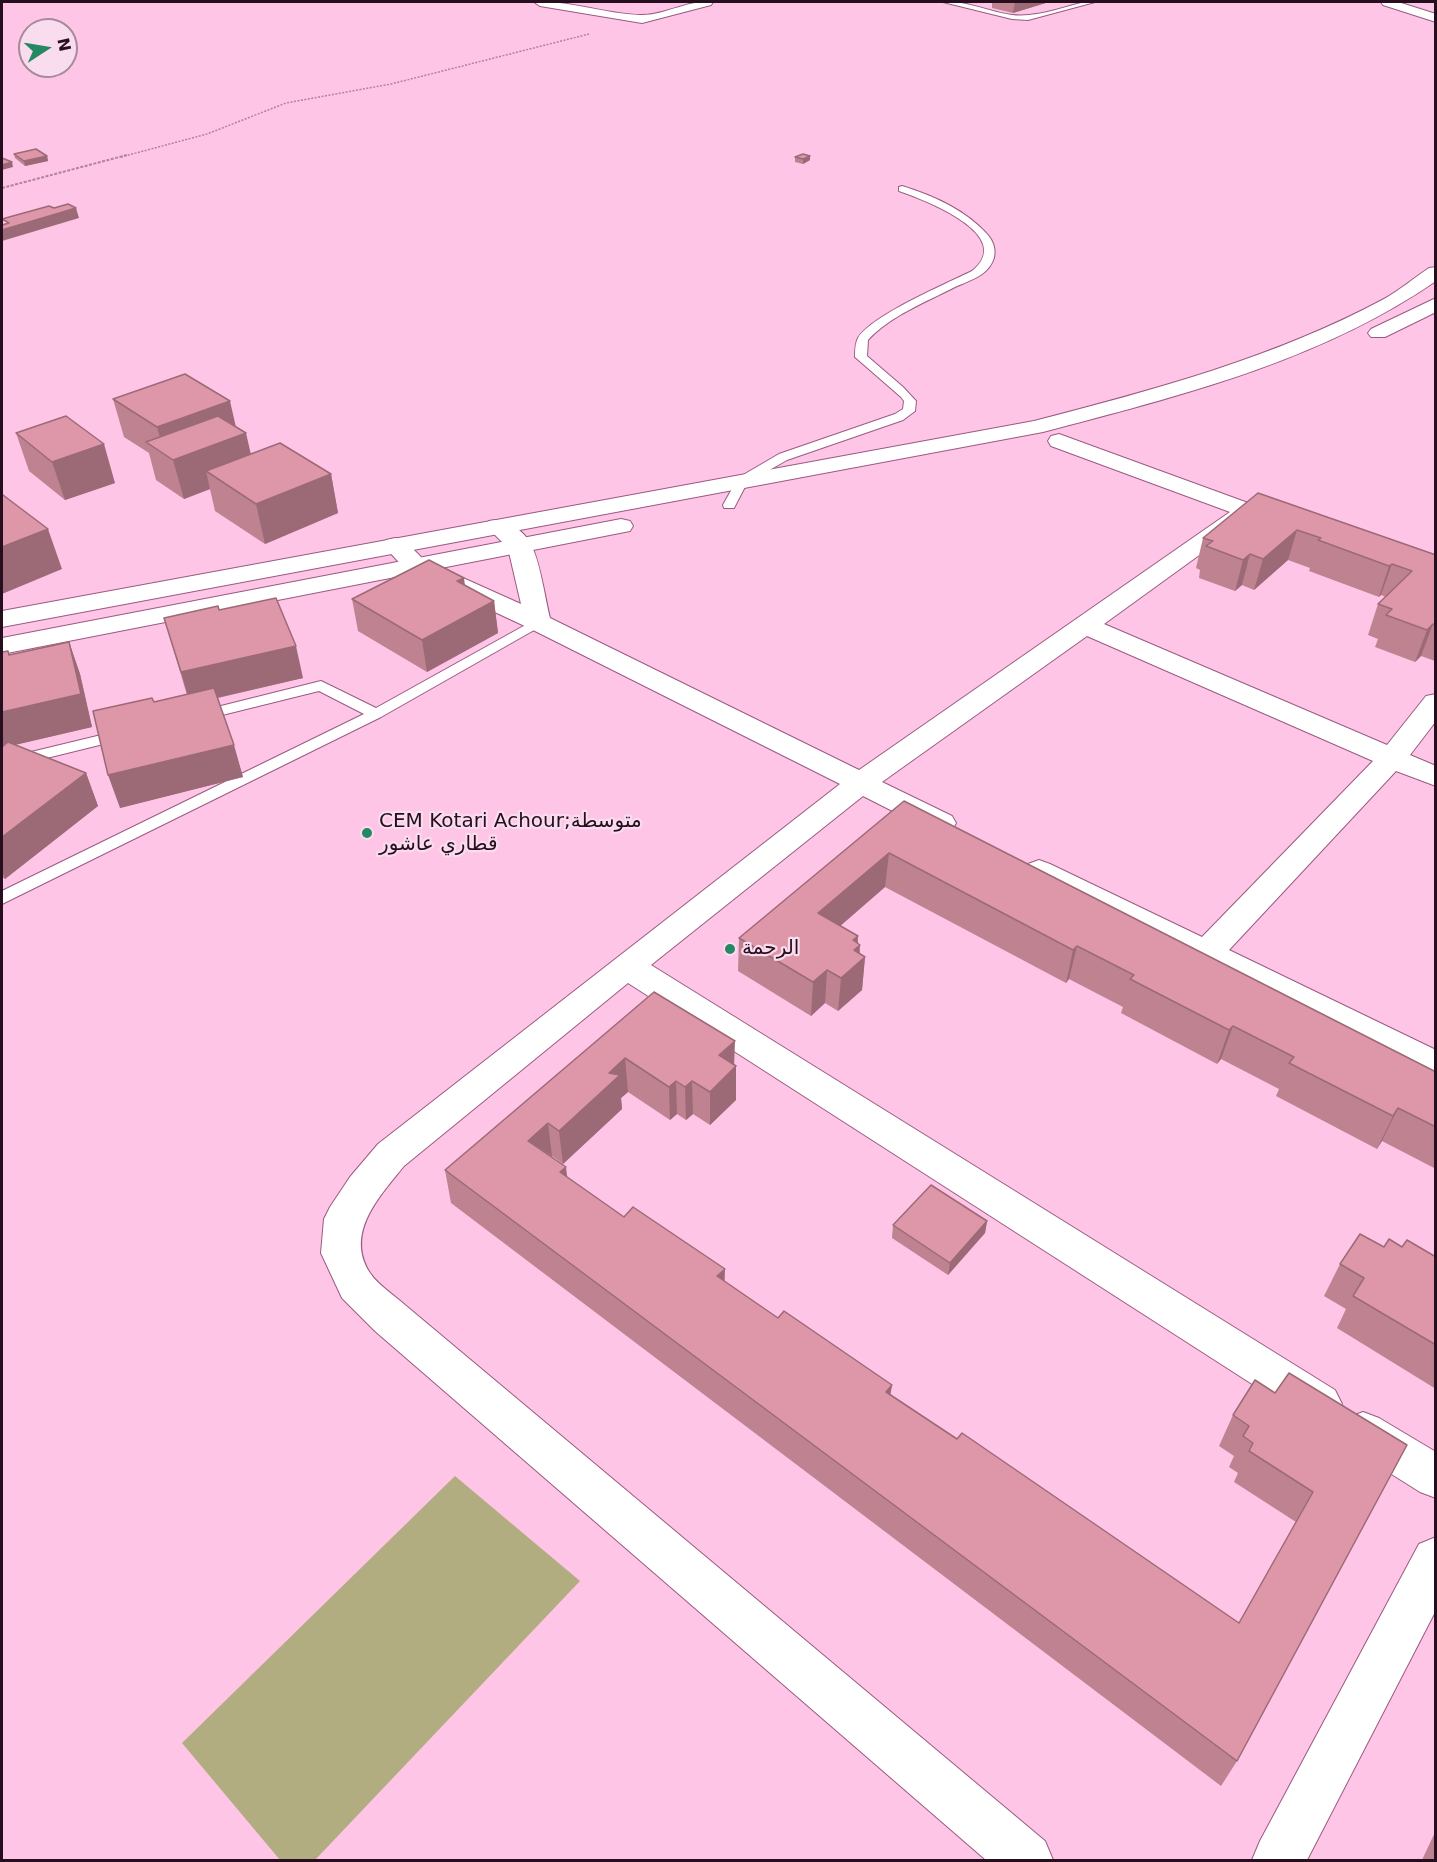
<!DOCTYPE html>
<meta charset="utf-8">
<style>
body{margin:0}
#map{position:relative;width:1437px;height:1862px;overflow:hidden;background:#fec5e6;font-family:"DejaVu Sans",sans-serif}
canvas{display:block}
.frame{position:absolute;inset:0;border:3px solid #270e1e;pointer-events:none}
.north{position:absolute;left:18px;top:18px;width:60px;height:60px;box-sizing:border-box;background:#f9dced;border:2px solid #a58a9a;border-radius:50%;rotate:78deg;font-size:16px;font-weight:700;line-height:24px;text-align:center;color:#270e1e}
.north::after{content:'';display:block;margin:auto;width:21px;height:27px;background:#258862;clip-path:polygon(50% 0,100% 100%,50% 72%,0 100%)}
</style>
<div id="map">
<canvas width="1437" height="1862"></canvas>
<div class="frame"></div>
<div class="north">N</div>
</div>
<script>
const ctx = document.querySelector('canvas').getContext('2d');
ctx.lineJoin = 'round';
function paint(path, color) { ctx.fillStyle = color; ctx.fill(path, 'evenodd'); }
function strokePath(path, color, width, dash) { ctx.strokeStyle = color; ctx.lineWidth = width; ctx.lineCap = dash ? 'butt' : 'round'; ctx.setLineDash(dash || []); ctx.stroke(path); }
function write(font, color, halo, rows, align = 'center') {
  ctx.font = font + ' "DejaVu Sans","Noto Naskh Arabic",sans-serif'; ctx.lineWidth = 4.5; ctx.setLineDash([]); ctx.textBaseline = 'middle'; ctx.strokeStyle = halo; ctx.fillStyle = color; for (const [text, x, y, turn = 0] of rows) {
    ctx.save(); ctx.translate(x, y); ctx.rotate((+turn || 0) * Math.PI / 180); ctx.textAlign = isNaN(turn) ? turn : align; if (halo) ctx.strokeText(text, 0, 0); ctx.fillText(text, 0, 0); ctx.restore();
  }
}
const green = new Path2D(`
 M455 1476 580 1581 315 1860H280L182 1743Z`);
const pathFar1 = new Path2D(`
 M121 157 207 134 286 103 391 84 589 34`);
const path = new Path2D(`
 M2 188 127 155`);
const lane = new Path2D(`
 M943 2C965 0 989 12 1012 15 1036 18 1062 7 1086 2H1095L1028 20 1012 19Z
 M902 186C932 195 965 210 986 233 995 242 998 255 990 266 983 277 966 282 955 287 926 302 890 316 868 340L867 356 903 387 916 401 915 411 903 420 787 460 747 483 734 508H724L723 505 738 478 779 454 895 414 903 409 904 401 901 397 855 357C855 351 855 344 858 338 872 315 946 284 972 271 1017 235 925 200 899 191V187Z
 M538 618 545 622 543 625 381 717 2 904V891L364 714 319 691 198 721 193 719 190 716 193 713 321 681 376 708Z
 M122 730 128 732 130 735 128 738 2 769V759Z`);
const street = new Path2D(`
 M534 2C570 0 604 14 640 15 664 16 686 0 713 2L711 5 642 23 540 6Z
 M1059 434 1270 511 1274 516 1270 521 1262 523 1249 519 1104 624 1387 745 1426 696 1436 694V721L1410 755 1436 766V786L1396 771 1229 950 1436 1050V1079L1423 1076 1028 878 1023 871 1028 864 1039 860 1050 864 1202 937 1373 761 1087 636 882 782 952 816 956 823 952 830 941 833 930 830 863 796 651 965 1335 1390 1342 1404 1335 1418 1320 1424 1305 1418 628 983 404 1166C380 1196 344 1233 370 1273 378 1285 394 1295 405 1305L1045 1841 1053 1860H986L375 1331 342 1298 321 1253 324 1219 330 1207 350 1177 378 1144 840 784 529 628 407 571 383 545 386 540 395 538 404 540 425 561 521 604 508 548 486 526 489 521C505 517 524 530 531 545 540 561 545 598 550 618L859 770 1230 512 1051 446 1048 441 1051 436Z
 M1363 1412 1379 1418 1436 1452V1498L1420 1492 1347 1446 1341 1432 1347 1418Z
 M1436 1537V1610L1307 1860H1252L1260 1841 1419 1544Z`);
const secondary = new Path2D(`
 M1381 2H1398L1436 14V22L1383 5Z
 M1436 267V281C1318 362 1179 396 1043 432L2 627V611L1034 421C1154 390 1274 358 1384 299 1400 290 1414 278 1429 268Z
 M1436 298V312L1385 337H1371L1368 333 1371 329Z
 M621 519 630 521 633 526 630 531 2 654V638Z`);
const wall = new Path2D(`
 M991 2H1049L1013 13 992 8V2Z
 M14 154 47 156 48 161 25 166 15 158Z
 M795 157 810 160 803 164 795 162Z
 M113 399 236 427 251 454 331 474 338 513 265 544 215 511 210 489 184 499 156 480 149 453 124 437Z
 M16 433 115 483 65 500 29 471Z
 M1258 493 1436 555V660L1435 661 1421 656 1415 662 1375 647 1378 639 1368 635 1378 604 1386 597 1381 595 1379 597 1309 571 1310 568 1288 560 1254 590 1242 585 1235 591 1199 578 1200 570 1196 568 1203 538Z
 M464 578V585L494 601 498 633 427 672 358 631 352 599Z
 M219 610 303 678 218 698 243 777 120 808 154 702 187 695 164 618Z
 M69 642 80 674 92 727 14 745 86 773 98 806 5 879 2 877V652L10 655Z
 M904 801 1436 1072V1169L1382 1141 1377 1149 1276 1096 1279 1089 1221 1059 1217 1064 1121 1013 1123 1007 1069 979 1066 983 885 887 840 926 858 936V943L860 954 865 957 862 990 838 1011 825 1003 811 1016 738 971 739 938Z
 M654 992 736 1066V1100L710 1125 693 1114 686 1120 677 1114 670 1120 628 1092 621 1098 622 1109 563 1164 552 1156 567 1178 624 1217 724 1281 778 1318 892 1385 890 1394 957 1439 1239 1623 1296 1522 1234 1482 1238 1473 1229 1467 1234 1456 1219 1446 1233 1415 1275 1393 1407 1445 1237 1761 1221 1786 451 1203 445 1170Z
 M987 1221 985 1233 948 1275 892 1238 893 1225Z
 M1384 1247H1402L1436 1257V1389L1337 1328 1346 1309 1324 1296 1340 1264Z
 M1436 1830V1860H1422Z`);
const shadedWall = new Path2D(`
 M1015 2H1049L1013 13Z
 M47 156 48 161 25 166 24 161Z
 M810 156V160L803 164V159Z
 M12 162 13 167 2 170V165Z
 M76 208 79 218 2 241V230Z
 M230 401 238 436 246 433 255 472 206 471 210 489 184 499 173 460 165 455 157 427Z
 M104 444 115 483 65 500 52 462Z
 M331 474 338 513 265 544 256 504Z
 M48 529 62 569 2 594V547Z
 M1297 530 1288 560 1254 590 1263 559Z
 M1250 554 1242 585 1235 591 1243 560Z
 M1392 564 1381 595 1379 597 1389 566Z
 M464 578 468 609 457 581Z
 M494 601 498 633 427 672 422 640Z
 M1433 624 1421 656 1415 662 1427 630Z
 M69 642 80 674 92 727 2 748V712Z
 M296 646 303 678 190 704 181 672Z
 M234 745 243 777 120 808 108 775Z
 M86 773 98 806 5 879 2 870V837Z
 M889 853 885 887 816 947 818 913Z
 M858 936 857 947 860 945 859 962 865 957 862 990 838 1011 841 978 853 940Z
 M1077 946 1069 979 1066 983 1073 950Z
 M827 970 825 1003 811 1016 813 982Z
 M1233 1026 1221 1059 1217 1064 1229 1030Z
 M735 1041 734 1068 736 1066V1100L710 1125V1092L719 1055Z
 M625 1058 628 1092 621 1098 622 1109 563 1164 559 1131 609 1073Z
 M676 1081 677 1114 670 1120 669 1087Z
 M692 1081 693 1114 686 1120 685 1087Z
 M1398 1108 1382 1141 1377 1149 1393 1116Z
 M548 1123 552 1156 528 1141Z
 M566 1167 570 1200 560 1172Z
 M987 1221 985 1233 948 1275 950 1263Z
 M725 1269 724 1301 717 1276Z
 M892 1385 887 1416 886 1392Z`);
const building = new Path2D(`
 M36 149 47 156 24 161 14 154Z
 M803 154 810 156 803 159 795 157Z
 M2 158 12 162 2 165Z
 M68 204 76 208 2 230V225L9 223 2 219 49 206 54 208Z
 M185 374 230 401 157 427 113 399Z
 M66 416 104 444 52 462 16 433Z
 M218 416 246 433 173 460 146 442Z
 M280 443 331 474 256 504 206 471Z
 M1258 493 1436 555V625L1433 624 1427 630 1386 615 1392 609 1378 604 1412 571 1392 564 1389 566 1318 540 1321 538 1297 530 1263 559 1250 554 1243 560 1206 546 1213 541 1203 538Z
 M3 495 48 529 2 547V496Z
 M429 560 464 578 457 581 494 601 422 640 352 599Z
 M276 598 296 646 181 672 164 618 218 606 219 610Z
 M69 642 81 694 2 712V652L8 651 9 655Z
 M214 688 234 745 108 775 93 711 152 698 154 702Z
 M8 742 86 773 2 837V747Z
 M904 801 1436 1072V1127L1398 1108 1393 1116 1289 1063 1294 1057 1233 1026 1229 1030 1130 979 1134 975 1077 946 1073 950 889 853 818 913 858 936 853 940 860 945 854 950 865 957 841 978 827 970 813 982 739 938Z
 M654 992 735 1041 719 1055 736 1066 710 1092 692 1081 685 1087 676 1081 669 1087 625 1058 609 1073 620 1075 559 1131 548 1123 528 1141 566 1167 560 1172 624 1217 633 1207 725 1269 717 1276 778 1318 784 1311 892 1385 886 1392 957 1439 962 1433 1239 1623 1313 1492 1249 1451 1253 1443 1243 1436 1249 1426 1233 1415 1255 1380 1275 1393 1289 1373 1407 1445 1237 1761 445 1170Z
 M931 1185 987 1221 950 1263 893 1225Z
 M1360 1234 1384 1247 1389 1239 1402 1247 1407 1240 1436 1257V1345L1353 1296 1364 1278 1340 1264Z`);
const markers = [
 [367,833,6,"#258862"],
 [730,949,6,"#258862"]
];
const poiNames = [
 ["CEM Kotari Achour;متوسطة",379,822],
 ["قطاري عاشور",379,845],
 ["الرحمة",742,949]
];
paint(green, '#b2ad80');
strokePath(lane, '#9a5a81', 2);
strokePath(street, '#9a5a81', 2);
strokePath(secondary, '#9a5a81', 2);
strokePath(pathFar1, '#b0839e', 1.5, [2, 1.5]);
strokePath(path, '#b0839e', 2, [3, 1.5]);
paint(lane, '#fff');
paint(street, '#fff');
paint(secondary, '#fff');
paint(wall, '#bf8291');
paint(shadedWall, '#9b6a76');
paint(building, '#de97a9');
strokePath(building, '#9b6a76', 1.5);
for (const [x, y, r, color] of markers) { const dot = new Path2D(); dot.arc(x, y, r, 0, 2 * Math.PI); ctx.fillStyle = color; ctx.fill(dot); strokePath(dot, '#f9dced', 2); }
write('20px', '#270e1e', '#f9dced', poiNames, 'left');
</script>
